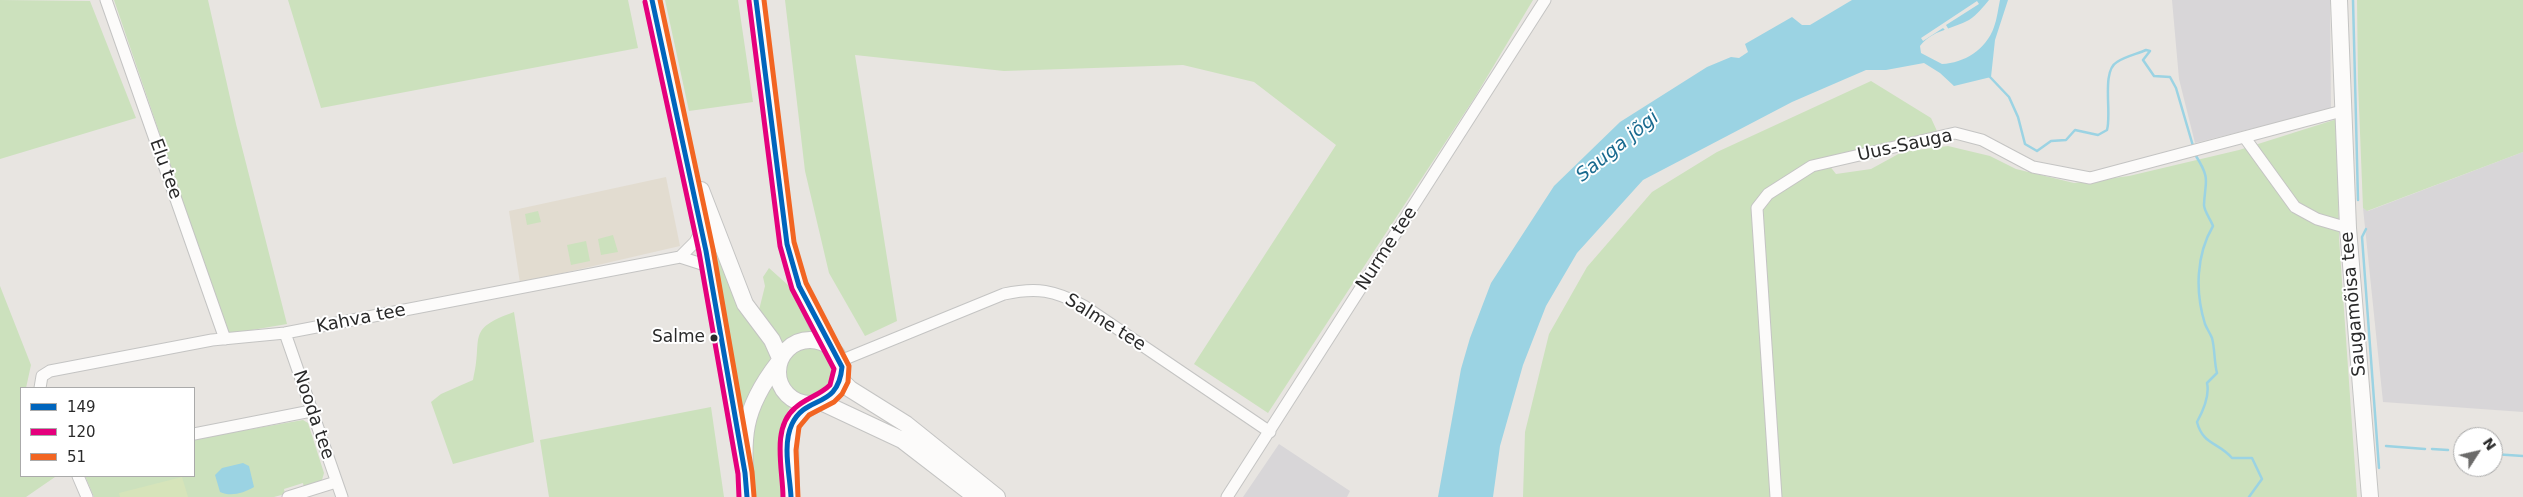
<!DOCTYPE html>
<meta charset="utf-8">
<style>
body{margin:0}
#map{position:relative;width:2523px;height:497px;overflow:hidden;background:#e8e5e1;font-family:"DejaVu Sans",sans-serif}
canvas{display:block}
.legend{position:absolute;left:20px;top:387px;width:175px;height:90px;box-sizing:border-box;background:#fff;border:1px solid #aaa;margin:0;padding:6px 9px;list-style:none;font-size:15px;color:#2a2a2a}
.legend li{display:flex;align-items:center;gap:10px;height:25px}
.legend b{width:25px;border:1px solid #aaa}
.north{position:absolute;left:2453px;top:427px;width:50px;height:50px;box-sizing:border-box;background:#fff;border:1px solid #aaa;border-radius:50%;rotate:55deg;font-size:14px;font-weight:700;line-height:20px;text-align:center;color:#2a2a2a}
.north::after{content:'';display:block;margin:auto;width:18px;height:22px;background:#6c6b6a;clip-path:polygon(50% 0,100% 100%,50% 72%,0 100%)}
</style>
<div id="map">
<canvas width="2523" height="497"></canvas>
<ul class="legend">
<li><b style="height:6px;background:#0065bd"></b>149</li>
<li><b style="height:6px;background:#e5007d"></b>120</li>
<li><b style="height:6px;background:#f26522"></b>51</li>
</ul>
<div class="north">N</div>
</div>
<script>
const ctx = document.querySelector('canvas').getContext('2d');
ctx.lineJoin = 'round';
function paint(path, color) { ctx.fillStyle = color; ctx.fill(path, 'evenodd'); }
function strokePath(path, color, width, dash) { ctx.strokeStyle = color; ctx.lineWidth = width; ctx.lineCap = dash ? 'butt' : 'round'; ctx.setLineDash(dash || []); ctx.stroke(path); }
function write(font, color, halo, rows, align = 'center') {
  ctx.font = font + ' "DejaVu Sans",sans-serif'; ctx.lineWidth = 4; ctx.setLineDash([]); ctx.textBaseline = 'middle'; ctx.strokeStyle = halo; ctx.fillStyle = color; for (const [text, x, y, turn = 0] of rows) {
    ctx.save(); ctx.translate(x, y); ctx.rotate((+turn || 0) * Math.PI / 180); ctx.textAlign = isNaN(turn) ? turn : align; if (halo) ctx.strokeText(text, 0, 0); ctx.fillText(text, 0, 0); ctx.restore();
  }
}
const industrial = new Path2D(`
 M2172 0H2330L2331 109 2195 143 2179 79Z
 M2523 152V412L2383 402 2363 208 2368 211Z
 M1279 444 1350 491 1347 497H1243Z`);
const education = new Path2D(`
 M666 177 680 246 520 283 509 211Z`);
const green = new Path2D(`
 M0 0 90 1 136 118 0 159Z
 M114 0H208L236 124 287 324 228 334Z
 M288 0H628L638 48 321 108Z
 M665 0H738L753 102 689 111Z
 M785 0H1533L1475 97 1268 413 1194 364 1336 145 1254 82 1183 65 1004 71 855 55 897 321 865 336 829 273 805 171Z
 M2357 0H2523V152L2367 211 2363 208 2358 82Z
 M1871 81 1931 118 1937 131 1825 160 1836 174 1871 169 1902 152 1948 146 1990 156 2016 169 2074 183 2129 176 2239 150 2337 119 2339 238 2357 497H1523L1525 432 1549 334 1587 267 1652 192 1717 152Z
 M538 211 541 222 527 225 525 214Z
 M708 227 770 352V360L747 398 742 414Z
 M613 235 618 252 601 255 598 239Z
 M586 241 590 261 571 265 567 245Z
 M769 268 788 285 814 334H804L784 345 759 310 765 286 763 277Z
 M0 286 31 365 26 388H21V476L55 477 26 497H0Z
 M514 312 534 442 453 464 431 402 441 394 473 380C484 337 464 330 514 312Z
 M784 371a26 26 0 1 1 52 0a26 26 0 1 1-52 0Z
 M772 378 776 389 791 405 780 427 783 497H755L751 430Z
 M711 407 724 497H549L540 440Z
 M303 420 308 423 324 473 322 480 304 488 303 483 284 489 285 494 274 497H94L85 476H194V439Z`);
const pitch = new Path2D(`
 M182 477 188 497H120L119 493Z`);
const water = new Path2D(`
 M1852 0H1989C1983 7 1977 15 1969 20 1953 29 1932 30 1920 46L1921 53 1942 64C1964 63 1986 50 1994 27 1997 19 1998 9 2000 0H2008L1995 40 1991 77 1954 86 1940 73 1924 63 1886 70H1866L1792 102 1643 180 1577 253 1546 306 1523 365 1500 446 1493 497H1438L1461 369 1470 338 1491 283 1554 186 1620 122 1707 67 1731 57 1739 58 1748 52 1745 44 1792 17 1802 25H1810Z
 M243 463 249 466 254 487C244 493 231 497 220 492L215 475 222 468Z`);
const pier = new Path2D(`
 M1977 1 1979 4 1946 25 1949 30 1946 31 1943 28 1923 41 1921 38Z`);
const stream = new Path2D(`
 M2353 0 2358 200
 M1990 77 2009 97 2018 117 2025 144 2037 151 2051 141 2066 140 2075 130 2098 135 2107 130C2112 113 2101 71 2117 62 2126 56 2137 54 2146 50L2150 51 2143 60 2154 76 2170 77 2176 88 2193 146
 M2196 156C2211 180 2205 180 2204 205 2204 211 2211 220 2213 226 2196 255 2195 292 2205 324 2207 329 2210 333 2212 338 2215 349 2214 362 2217 373L2207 383C2210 396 2203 411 2197 422 2203 445 2218 442 2232 458H2252L2262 479 2249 497
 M2366 229 2362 237 2379 468
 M2386 446 2425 449
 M2432 449 2448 450
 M2493 454 2523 456`);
const street = new Path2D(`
 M106 0 225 339
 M2245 138 2295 207 2317 219 2348 228
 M680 257 695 242 701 231
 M285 333 342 497
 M840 361 1004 294C1037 287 1054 290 1084 306L1270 432
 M40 388 42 376 50 371 212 340 285 333 680 257 708 266
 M194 434 311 411
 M78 476 87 497
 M288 497 336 482
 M1227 497 1545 0
 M1776 497 1757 208 1768 194 1812 166 1955 133 1982 140 2033 167 2090 178 2342 111`);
const secondary = new Path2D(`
 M652 0 706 251 745 473
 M756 0 787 244 799 286 817 324 833 349
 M2339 0 2348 228 2370 497
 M701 190 745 304 772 340 780 358
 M778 372a32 32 0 1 1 64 0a32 32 0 1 1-64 0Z
 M841 380 850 389 906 424 997 497
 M821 402 902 440 976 497
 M747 497C742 437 741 411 779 362
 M791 497 790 431 798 415 816 403`);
const bus1 = new Path2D(`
 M652 0 706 251 745 473 747 497
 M756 0 787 244 799 286 842 367C838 410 806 394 792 424 782 445 790 475 791 497`);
const bus2 = new Path2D(`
 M749 1 780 246 792 289 834 369 830 385C820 395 806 398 795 408 771 428 783 470 783 497
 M645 2 699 252 738 474 739 497`);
const bus3 = new Path2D(`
 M660 0 713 249 752 472 754 496
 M764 0 794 242 806 283 849 366 848 382 842 394 834 402 809 415 799 427 796 450 798 497`);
const markers = [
 [714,338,4.5,"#2a2a2a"]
];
const busNames = [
 ["Salme",705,338]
];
const streetNames = [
 ["Uus-Sauga",1905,146,-12],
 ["Elu tee",165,169,70],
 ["Nurme tee",1387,249,-57],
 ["Saugamõisa tee",2354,304,-95],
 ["Kahva tee",361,319,-11],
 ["Salme tee",1105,323,32],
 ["Nooda tee",313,415,71]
];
const waterNames = [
 ["Sauga jõgi",1618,147,-39]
];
paint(industrial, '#d8d6d8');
paint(education, '#e2dcd0');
paint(green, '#cce1bd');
paint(pitch, '#d6e4ba');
paint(water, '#9bd3e3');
paint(pier, '#e8e5e1');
strokePath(stream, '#9bd3e3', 2.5);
strokePath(street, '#c4c4c3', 13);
strokePath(secondary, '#c4c4c3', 18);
strokePath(street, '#fcfbfa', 11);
strokePath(secondary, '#fcfbfa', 16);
strokePath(bus1, '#0065bd', 5);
strokePath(bus2, '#e5007d', 5);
strokePath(bus3, '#f26522', 5);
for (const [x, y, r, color] of markers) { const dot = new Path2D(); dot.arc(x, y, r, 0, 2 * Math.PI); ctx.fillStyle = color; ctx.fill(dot); strokePath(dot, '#fff', 2); }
write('17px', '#2a2a2a', '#fff', busNames, 'right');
write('18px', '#2a2a2a', '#fff', streetNames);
write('italic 19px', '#196a8f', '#fff', waterNames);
</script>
